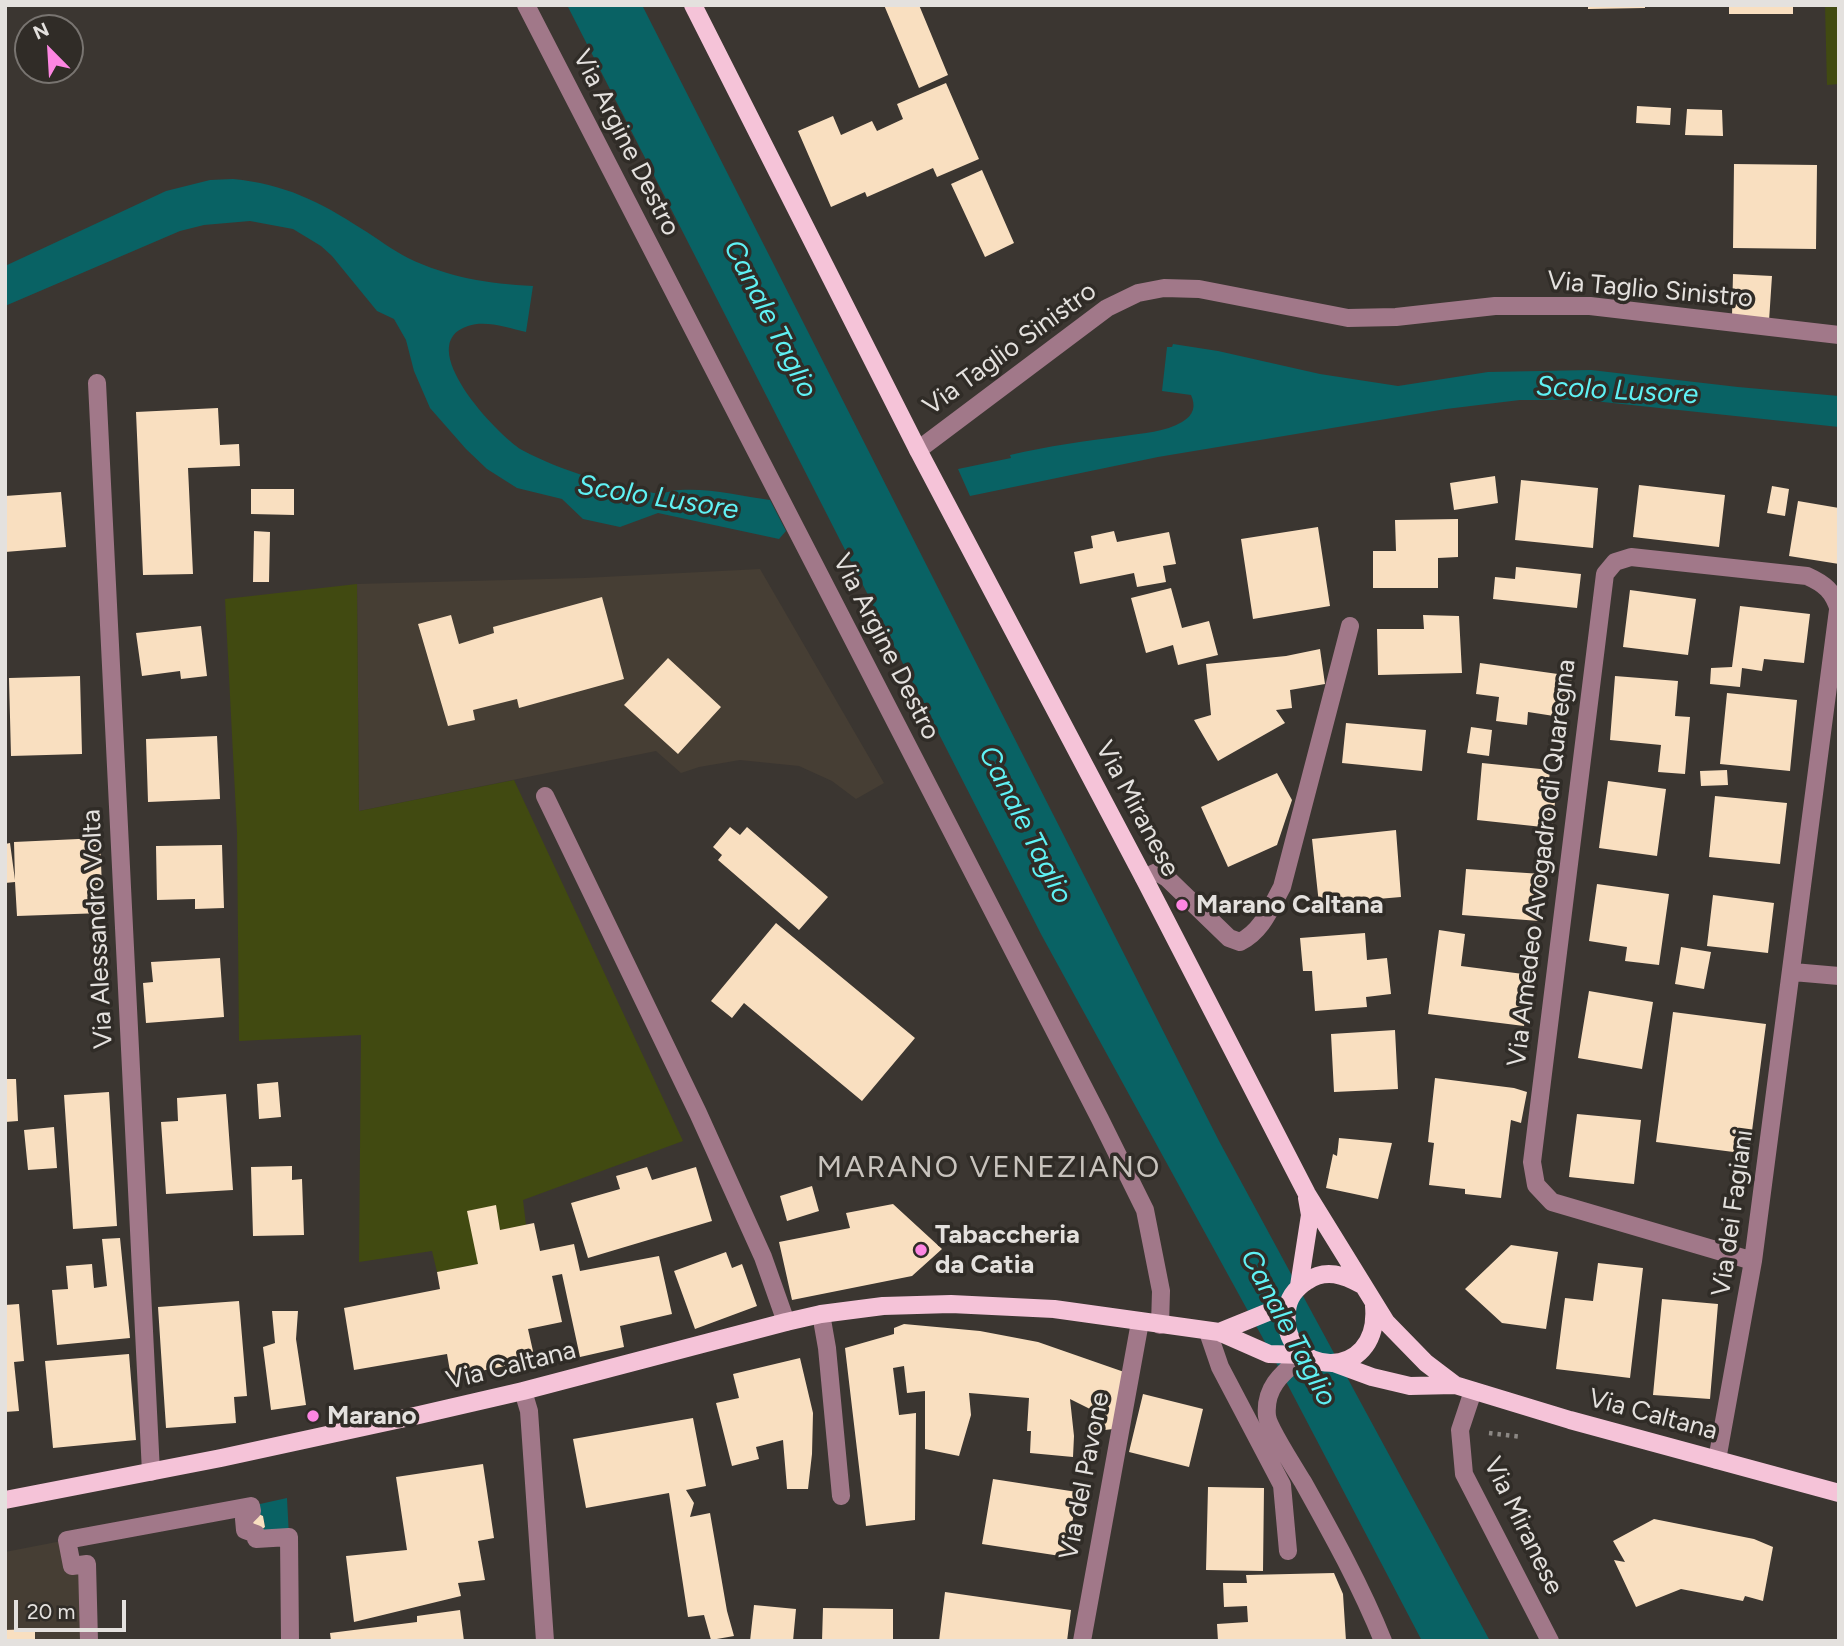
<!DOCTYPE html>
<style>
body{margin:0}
#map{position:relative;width:1844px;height:1646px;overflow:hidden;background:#3b3631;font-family:Figtree,sans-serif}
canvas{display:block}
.frame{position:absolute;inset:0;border:7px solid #e4e1de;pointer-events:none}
.north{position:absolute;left:14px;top:14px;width:70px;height:70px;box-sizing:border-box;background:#302c27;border:2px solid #787470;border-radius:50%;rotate:336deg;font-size:19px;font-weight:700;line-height:28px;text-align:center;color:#e4e1de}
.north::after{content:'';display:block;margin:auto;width:24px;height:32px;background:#fd86e2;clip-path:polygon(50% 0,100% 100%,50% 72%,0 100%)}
.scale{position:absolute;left:14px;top:1600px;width:112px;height:32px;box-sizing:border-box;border:4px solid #e4e1de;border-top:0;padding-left:9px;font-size:21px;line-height:24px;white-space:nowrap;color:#e4e1de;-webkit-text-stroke:5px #302c27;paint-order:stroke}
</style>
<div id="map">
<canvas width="1844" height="1646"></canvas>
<div class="frame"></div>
<div class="north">N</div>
<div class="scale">20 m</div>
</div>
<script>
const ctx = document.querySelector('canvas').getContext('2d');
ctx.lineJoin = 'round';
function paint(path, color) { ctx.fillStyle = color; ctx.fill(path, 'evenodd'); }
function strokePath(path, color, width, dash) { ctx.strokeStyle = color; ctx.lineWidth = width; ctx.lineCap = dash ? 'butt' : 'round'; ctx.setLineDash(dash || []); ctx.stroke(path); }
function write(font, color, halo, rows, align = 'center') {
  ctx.font = font + ' Figtree,sans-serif'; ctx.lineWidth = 7; ctx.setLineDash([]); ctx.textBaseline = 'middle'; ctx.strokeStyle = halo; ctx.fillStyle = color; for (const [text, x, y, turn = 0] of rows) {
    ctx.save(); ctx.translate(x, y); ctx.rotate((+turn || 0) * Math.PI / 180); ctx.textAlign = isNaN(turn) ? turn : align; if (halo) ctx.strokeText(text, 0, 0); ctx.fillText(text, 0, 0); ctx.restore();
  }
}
const built = new Path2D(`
 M760 569 884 783 856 799 832 781 799 766 740 760 699 767 681 773 656 751 359 811 357 584 584 578Z
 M67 1540 72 1565 87 1564 88 1641H5V1552Z`);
const green = new Path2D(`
 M1825 5H1839V84L1827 85Z
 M357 584 359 811 514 780 683 1141 523 1200 526 1225 500 1230 495 1205 478 1264 437 1272 432 1251 359 1262 361 1035 239 1041 237 832 225 599Z`);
const water = new Path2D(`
 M567 5H642L1219 1141 1490 1641H1422L1271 1353 1042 936Z
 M233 179C284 184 319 201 362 229 377 238 392 250 408 258 447 277 489 284 533 286L526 332C508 328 486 320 468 326 411 344 497 435 522 450 559 470 612 486 654 493 663 495 671 490 680 490 710 488 741 496 770 500L786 531 779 539 658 513 620 527 583 519 562 499 517 488 487 469 466 449 430 408 414 371 406 340 394 319 377 311 332 256 321 246 293 229 250 221 204 225 180 231 5 306V266L166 191 210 180Z
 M1173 344 1218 351 1320 374 1398 386 1488 372 1591 370 1738 387 1839 396V427L1584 400H1520L1446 409 1158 457 970 496 958 469 1011 458 1010 455C1048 446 1086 441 1124 436 1142 433 1166 432 1182 422 1194 415 1196 406 1191 395L1162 391 1167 347H1172Z
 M287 1498 289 1537 256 1534 265 1527 263 1516 252 1511 251 1506Z`);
const building = new Path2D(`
 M884 5H919L948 75 919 88Z
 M1588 5H1645V8L1588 9Z
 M1729 5H1793V14H1729Z
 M946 83 979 159 937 177 933 168 867 197 865 192 831 207 798 131 833 116 841 135 872 121 877 131 903 119 897 104Z
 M1637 106 1671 108 1670 125 1636 123Z
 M1687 109 1722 110 1723 136 1685 135Z
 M1734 164 1817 165 1816 249 1733 248Z
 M982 170 1014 243 985 257 951 184Z
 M1733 274 1772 276 1769 321 1732 316Z
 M218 408 220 445 239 444 240 466 188 468 193 574 143 575 136 412Z
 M1495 476 1498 503 1454 510 1450 483Z
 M1521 480 1598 488 1593 548 1515 540Z
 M1639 485 1725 495 1719 547 1633 537Z
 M1772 486 1789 489 1785 516 1767 513Z
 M251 489H294V515L251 514Z
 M61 492 66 547 5 552V496Z
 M1798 501 1839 508V564L1789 556Z
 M1458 519V557L1438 558V588H1373V551H1396L1395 520Z
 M1318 527 1330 606 1253 619 1241 539Z
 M254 531 270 532 269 582H253Z
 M1114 531 1117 542 1169 532 1176 564 1163 566 1166 582 1137 587 1134 573 1080 584 1074 552 1093 548 1091 536Z
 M1516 567 1581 574 1577 608 1493 599 1495 577 1515 579Z
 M1171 588 1182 628 1209 621 1218 655 1178 665 1173 645 1146 653 1131 598Z
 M1630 590 1696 599 1688 655 1623 647Z
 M602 597 624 679 519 708 517 699 473 710 475 720 448 726 418 624 451 615 459 644 494 633 493 627Z
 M1740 606 1810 614 1804 663 1764 659 1762 671 1742 668 1740 687 1710 684 1711 668 1732 667Z
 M1423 615 1459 616 1462 673 1378 675 1377 629H1424Z
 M201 626 207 676 181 679 180 671 142 676 136 633Z
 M1320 649 1325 684 1290 690 1292 708 1276 710 1285 723 1218 761 1194 720 1211 715 1206 664 1286 656Z
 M668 658 721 707 678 754 624 705Z
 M1480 663 1572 676 1567 718 1528 712 1527 725 1496 721 1499 697 1476 694Z
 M80 676 82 754 11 756 9 678Z
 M1615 676 1678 681 1675 716 1690 717 1685 774 1658 772 1661 745 1610 740Z
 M1727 693 1797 700 1790 771 1720 764Z
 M1346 723 1426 730 1422 771 1342 763Z
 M1471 727 1492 730 1489 756 1467 753Z
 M217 736 220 799 148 802 146 739Z
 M1482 763 1550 770 1547 801 1555 802 1552 828 1477 820Z
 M1727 770 1728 785 1701 786 1700 771Z
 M1277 773 1292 800 1277 845 1228 867 1201 807Z
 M1608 781 1666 789 1657 856 1599 848Z
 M1715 796 1787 803 1780 864 1709 857Z
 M730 827 740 835 747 827 828 897 799 930 718 860 722 855 713 847Z
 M1396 830 1401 897 1319 904 1312 839Z
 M100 838 103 913 17 916 15 882 5 883V844L10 843 15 880 14 842Z
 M222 845 224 908 195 909V899L157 900 156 846Z
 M1466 869 1542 874 1539 921 1462 915Z
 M1597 884 1669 894 1659 965 1625 961 1627 947 1589 941Z
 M1713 895 1774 903 1768 953 1707 946Z
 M776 923 915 1038 862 1101 744 1003 732 1018 711 1001Z
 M1439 930 1465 934 1461 966 1531 975 1524 1026 1428 1014Z
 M1365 933 1367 960 1387 958 1391 994 1366 997 1367 1007 1315 1011 1312 971H1303L1300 938Z
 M1681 947 1711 952 1704 989 1675 984Z
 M220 958 224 1017 146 1023 143 983 153 982 151 962Z
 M1589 991 1653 1002 1642 1069 1578 1058Z
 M1673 1012 1766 1024 1749 1154 1656 1142Z
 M1395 1030 1398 1089 1334 1092 1331 1034Z
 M1435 1078 1514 1088 1527 1092 1521 1123 1511 1120 1501 1198 1465 1194V1189L1429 1185 1434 1143 1428 1142Z
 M5 1079H16L18 1121 5 1122Z
 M278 1082 281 1117 259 1119 257 1084Z
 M109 1092 117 1226 73 1229 64 1095Z
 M226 1094 233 1190 166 1194 161 1122 178 1121 177 1098Z
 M1577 1114 1641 1120 1634 1184 1569 1177Z
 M54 1127 57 1168 28 1170 24 1130Z
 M1339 1138 1392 1143 1378 1199 1326 1188 1333 1154 1337 1156Z
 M292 1166V1180L302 1179 304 1235 253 1236 251 1167Z
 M647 1167 652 1180 696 1167 712 1221 588 1258 571 1203 620 1189 616 1176Z
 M812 1186 819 1211 787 1221 780 1196Z
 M893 1204 942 1249 912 1276 792 1300 779 1242 850 1228 846 1213Z
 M496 1205 500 1230 534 1223 540 1251 574 1244 580 1271 659 1256 672 1314 620 1326 624 1347 580 1357 562 1274 552 1276 562 1322 528 1329 535 1360 451 1377 447 1354 354 1370 344 1308 440 1289 437 1272 478 1264 467 1211Z
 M120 1238 130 1338 57 1345 52 1290 68 1289 66 1266 92 1264 94 1288 107 1286 102 1239Z
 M1511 1245 1558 1252 1546 1329 1502 1323 1465 1289Z
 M726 1252 732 1268 742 1264 757 1306 695 1329 674 1271Z
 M1598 1263 1643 1268 1630 1378 1556 1369 1565 1298 1593 1301Z
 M1662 1299 1718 1304 1710 1399 1653 1395Z
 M239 1301 247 1396 234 1397 236 1423 166 1428 158 1307Z
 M19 1304 24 1361 14 1362 19 1411 5 1412V1305Z
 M272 1311H298L296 1339 306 1405 271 1410 263 1347 275 1343Z
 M904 1324 980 1331 1038 1342 1127 1373 1113 1429 1089 1432 1092 1410 1070 1399 1074 1436 1073 1457 1030 1453 1031 1431H1027L1029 1398 969 1393 971 1415 959 1456 925 1449V1391L907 1393 904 1366 893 1368 899 1415 916 1413 915 1520 866 1526 845 1348 894 1334V1328Z
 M129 1354 136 1440 53 1448 45 1361Z
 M800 1358 813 1413 812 1454 808 1489H787L783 1440 756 1447 759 1459 732 1466 716 1403 739 1398 733 1374Z
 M1143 1394 1203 1409 1189 1467 1129 1452Z
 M693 1418 706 1486 686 1490 694 1503 690 1517 710 1513 727 1611 734 1636 711 1640 704 1615 688 1617 669 1493 586 1508 573 1439Z
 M483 1464 494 1538 478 1541 485 1580 458 1583 461 1596 354 1622 346 1556 407 1550 396 1477Z
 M993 1479 1077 1492 1067 1557 982 1544Z
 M1208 1487 1264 1488 1263 1571 1206 1570Z
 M252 1511 263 1516 265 1527 256 1534 245 1530Z
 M1654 1519 1754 1539 1773 1547 1763 1601 1745 1596 1743 1601 1681 1589 1636 1607 1614 1560 1625 1562 1613 1541Z
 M1334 1573 1343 1594 1346 1641H1218L1217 1624 1248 1622 1247 1606 1224 1607 1223 1583H1247L1246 1575Z
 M945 1592 1071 1610 1067 1641H939Z
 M754 1605 796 1609 793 1641H750Z
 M823 1608 893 1609V1641H822Z
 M460 1610 464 1641H331L330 1633 417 1622V1616Z
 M35 1629V1641H5V1630Z`);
const path = new Path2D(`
 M1489 1433 1522 1437`);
const minor = new Path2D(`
 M526 5 1100 1119 1145 1210 1161 1291 1160 1325
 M97 383 151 1472
 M918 450 1107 308 1138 293 1164 288 1199 289 1348 318 1396 317 1495 306H1590L1839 335
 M545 796 698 1113 763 1257 786 1322
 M1144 878 1157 872 1167 878 1229 938 1240 942C1262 931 1270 909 1282 887L1350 626
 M1793 972 1839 976
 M1753 1261 1552 1202 1536 1185 1532 1162 1605 574 1615 562 1631 557 1807 576C1825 584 1833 591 1839 610
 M821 1314 827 1348 841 1496
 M1208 1332 1220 1367 1282 1485 1288 1551
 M1304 1355C1284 1372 1264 1386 1267 1416 1268 1427 1295 1469 1303 1482 1332 1534 1361 1586 1383 1641
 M523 1391 529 1411 545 1641
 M1473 1391 1460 1430 1464 1474 1550 1641
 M1717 1460 1753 1261 1838 610
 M89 1641 87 1564 72 1566 67 1540 251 1506 252 1511 244 1519 245 1530 256 1534V1539L289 1537 290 1641
 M1082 1641 1140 1322`);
const major = new Path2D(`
 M693 5 918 450 1144 878 1307 1194 1386 1322 1426 1363 1455 1385 1570 1420 1839 1493
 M1362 1285C1344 1275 1326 1268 1307 1281 1296 1288 1288 1298 1287 1311 1279 1377 1381 1385 1374 1306
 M1299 1286 1310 1215 1307 1198
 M1219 1332 1288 1304
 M1334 1363 1372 1377 1410 1386 1455 1385
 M5 1500 221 1458 419 1415 523 1391 786 1322 821 1314 883 1306 951 1304 1054 1309 1219 1332 1269 1354 1304 1355`);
const markers = [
 [1182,905,7,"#fd86e2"],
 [921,1250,7,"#fd86e2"],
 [313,1416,7,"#fd86e2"]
];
const streetNames = [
 ["Via Argine Destro",626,143,63],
 ["Via Taglio Sinistro",1650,290,5],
 ["Via Taglio Sinistro",1010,349,-36],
 ["Via Argine Destro",886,647,63],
 ["Via Miranese",1137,809,62],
 ["Via Amedeo Avogadro di Quaregna",1542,863,-83],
 ["Via Alessandro Volta",98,929,-93],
 ["Via dei Fagiani",1733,1213,-82],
 ["Via Caltana",511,1366,-14],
 ["Via Caltana",1653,1415,15],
 ["Via del Pavone",1085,1476,-79],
 ["Via Miranese",1523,1526,64]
];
const poiNames = [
 ["Marano Caltana",1196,905],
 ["Tabaccheria",935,1235],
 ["da Catia",935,1265],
 ["Marano",327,1416]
];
const waterNames = [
 ["Canale Taglio",770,319,63],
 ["Scolo Lusore",1617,391,3],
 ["Scolo Lusore",658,498,9],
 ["Canale Taglio",1025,825,63],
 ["Canale Taglio",1288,1328,62]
];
const quarterNames = [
 ["MARANO VENEZIANO",989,1168]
];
paint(built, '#463e34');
paint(green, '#414a11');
paint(water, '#096264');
paint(building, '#f9dfc0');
strokePath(path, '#8c8884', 4.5, [3.5, 5]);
strokePath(minor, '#a17889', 18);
strokePath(major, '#f5c3d8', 18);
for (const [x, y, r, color] of markers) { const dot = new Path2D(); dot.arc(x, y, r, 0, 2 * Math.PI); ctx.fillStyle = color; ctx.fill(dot); strokePath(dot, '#302c27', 2.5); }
write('26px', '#e4e1de', '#302c27', streetNames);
write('bold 26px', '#e4e1de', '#302c27', poiNames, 'left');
write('italic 28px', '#5ff1f4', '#302c27', waterNames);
ctx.letterSpacing = '2px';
write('30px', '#c8c3bd', '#302c27', quarterNames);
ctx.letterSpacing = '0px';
</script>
